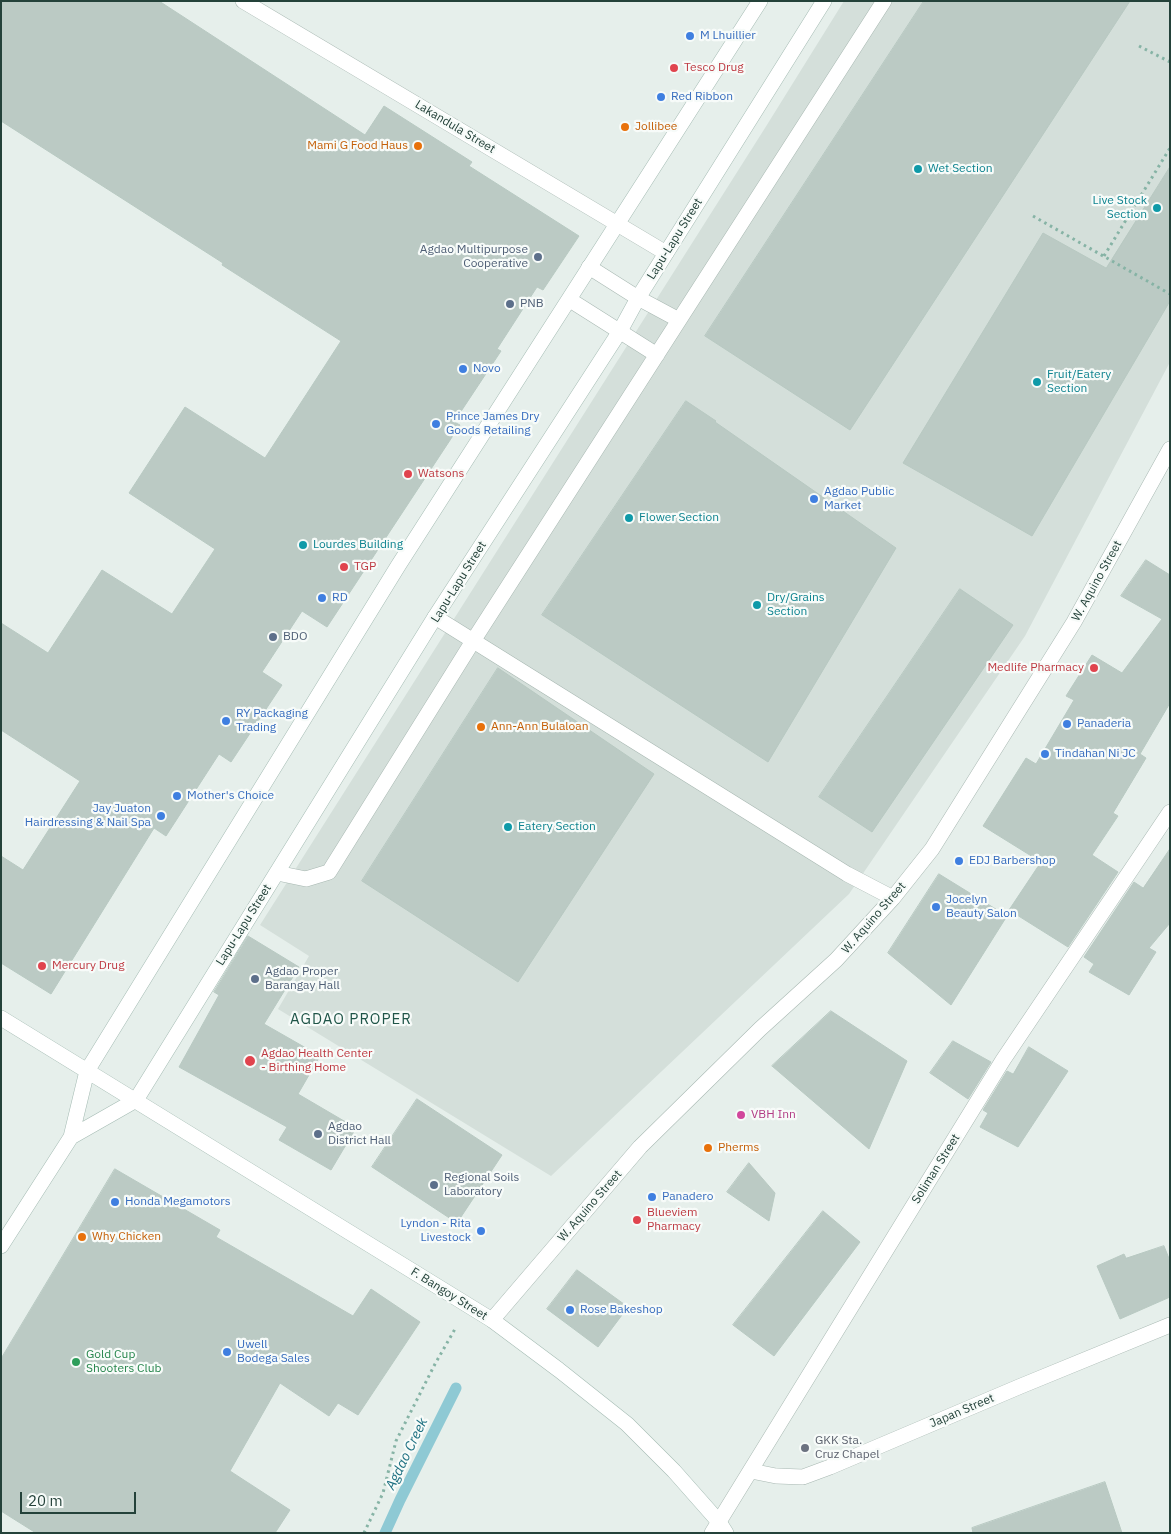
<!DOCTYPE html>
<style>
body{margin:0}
#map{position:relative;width:1171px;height:1534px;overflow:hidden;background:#e6efeb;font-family:"IBM Plex Sans",sans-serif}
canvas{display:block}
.frame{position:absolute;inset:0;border:2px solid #24423a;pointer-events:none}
.scale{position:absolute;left:20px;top:1492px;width:116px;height:22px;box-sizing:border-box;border:2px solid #24423a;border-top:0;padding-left:6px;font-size:15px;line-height:18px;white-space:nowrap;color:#24423a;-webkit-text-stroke:4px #f7fbf9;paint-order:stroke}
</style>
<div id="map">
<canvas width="1171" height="1534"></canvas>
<div class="frame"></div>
<div class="scale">20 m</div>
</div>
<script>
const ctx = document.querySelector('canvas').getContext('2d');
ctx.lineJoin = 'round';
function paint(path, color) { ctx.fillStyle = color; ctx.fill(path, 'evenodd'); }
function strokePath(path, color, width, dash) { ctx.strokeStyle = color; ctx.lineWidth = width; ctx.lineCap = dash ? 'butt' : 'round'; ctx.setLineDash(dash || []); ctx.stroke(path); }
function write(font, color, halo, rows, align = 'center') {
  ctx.font = font + ' "IBM Plex Sans",sans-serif'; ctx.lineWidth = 4.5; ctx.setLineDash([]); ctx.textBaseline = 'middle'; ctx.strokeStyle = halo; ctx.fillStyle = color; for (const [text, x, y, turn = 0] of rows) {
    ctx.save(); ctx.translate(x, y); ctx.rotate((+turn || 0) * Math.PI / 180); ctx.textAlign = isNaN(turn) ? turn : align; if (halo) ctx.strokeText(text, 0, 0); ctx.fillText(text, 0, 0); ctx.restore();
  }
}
const built = new Path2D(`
 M844 1H1170V362L1025 636 849 894 551 1176 278 1009 309 956 260 925 765 128Z`);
const stream = new Path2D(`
 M385 1533 400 1500 456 1388`);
const building = new Path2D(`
 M1 1H159L365 135 384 106 472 162 469 166 579 236 543 290 537 287 497 349 501 351 454 422 460 425 327 627 302 611 262 672 282 685 231 762 219 754 166 836 154 828 51 994 1 963V856L23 870 80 781 1 730V623L48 653 102 570 172 614 215 549 129 493 185 407 265 458 341 341 222 265 223 263 1 121Z
 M924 1H1130L850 430 705 336Z
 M1170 167V301L1032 536 903 463 1043 233 1106 268Z
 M686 401 716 421 715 422 896 548 768 762 542 615Z
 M1146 560 1170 575V703L1140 754 1146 758 1113 813 1118 816 1092 855 1118 872 1068 947 1009 910 1041 862 983 826 1026 758 1036 764 1074 700 1066 696 1092 655 1122 673 1162 619 1121 596Z
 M960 589 1013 625 872 832 819 797Z
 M498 668 654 774 518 982 362 881Z
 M1170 849V923L1149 948 1156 952 1129 995 1089 972 1094 964 1084 957 1134 882 1143 888Z
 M939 874 1007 916 951 1005 888 953Z
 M248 936 299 967 264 1024 320 1056 298 1094 356 1128 331 1170 279 1140 287 1127 179 1067 219 995 214 992Z
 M831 1011 907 1061 869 1149 772 1066Z
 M953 1041 991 1062 968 1099 930 1073Z
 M1029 1047 1068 1071 1018 1147 980 1127 988 1113 983 1110 1007 1071 1013 1074Z
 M417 1099 502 1155 457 1223 372 1167Z
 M749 1163 775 1193 769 1221 727 1192Z
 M115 1169 220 1230 216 1237 353 1316 371 1289 420 1322 358 1415 338 1403 329 1416 280 1383 230 1471 290 1510 275 1533H36L1 1511V1359Z
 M823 1211 860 1242 774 1356 733 1325Z
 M1164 1246 1170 1261V1297L1120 1319 1097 1266 1124 1254 1126 1258Z
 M577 1270 628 1307 598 1347 547 1309Z
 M1105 1482 1122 1533H973L972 1528Z`);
const path = new Path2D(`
 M1139 46 1170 62
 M1033 216 1170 294
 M1104 256 1170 148
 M364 1533 383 1493 396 1441 435 1364 455 1329`);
const lane = new Path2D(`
 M589 267 638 298 679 320
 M570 300 657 355
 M277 873 306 879 329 872 473 641 884 1
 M751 1471 776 1476 803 1477 830 1467 1021 1386 1170 1325`);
const street = new Path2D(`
 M243 1 666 253
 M435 617 847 874 893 898
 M492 1320 640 1147 760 1029 836 960 893 898 932 849 1074 622 1170 449
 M712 1533 1003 1060 1170 812`);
const secondary = new Path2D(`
 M1 1018 492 1320 559 1370 627 1424 674 1471 719 1522 726 1533
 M71 1137 136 1100 435 617 620 331 638 298 824 1
 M1 1246 71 1137 87 1071 398 566 760 1`);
const markers = [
 [690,36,5,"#3f7fe0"],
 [674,68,5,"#e0444e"],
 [661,97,5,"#3f7fe0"],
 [625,127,5,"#e8710a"],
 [418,146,5,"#e8710a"],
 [918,169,5,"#0f9aa8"],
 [1157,208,5,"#0f9aa8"],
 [538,257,5,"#5c6f8a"],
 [510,304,5,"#5c6f8a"],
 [463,369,5,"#3f7fe0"],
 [1037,382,5,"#0f9aa8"],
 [436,424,5,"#3f7fe0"],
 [408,474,5,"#e0444e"],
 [814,499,5,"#3f7fe0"],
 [629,518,5,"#0f9aa8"],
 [303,545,5,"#0f9aa8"],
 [344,567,5,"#e0444e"],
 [322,598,5,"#3f7fe0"],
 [757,605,5,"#0f9aa8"],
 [273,637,5,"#5c6f8a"],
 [1094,668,5,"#e0444e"],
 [226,721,5,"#3f7fe0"],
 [1067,724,5,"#3f7fe0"],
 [481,727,5,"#e8710a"],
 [1045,754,5,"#3f7fe0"],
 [177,796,5,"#3f7fe0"],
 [161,816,5,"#3f7fe0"],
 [508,827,5,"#0f9aa8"],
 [959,861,5,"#3f7fe0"],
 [936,907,5,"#3f7fe0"],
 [42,966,5,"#e0444e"],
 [255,979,5,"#5c6f8a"],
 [250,1061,6,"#e0444e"],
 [741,1115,5,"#d1479c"],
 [318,1134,5,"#5c6f8a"],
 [708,1148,5,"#e8710a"],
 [434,1185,5,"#5c6f8a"],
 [652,1197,5,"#3f7fe0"],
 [115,1202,5,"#3f7fe0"],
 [637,1220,5,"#e0444e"],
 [481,1231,5,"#3f7fe0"],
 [82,1237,5,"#e8710a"],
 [570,1310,5,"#3f7fe0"],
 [227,1352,5,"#3f7fe0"],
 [76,1362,5,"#2e9e5b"],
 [805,1448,5,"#6b7280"]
];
const shopNames = [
 ["M Lhuillier",700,36],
 ["Red Ribbon",671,97],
 ["Novo",473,369],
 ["Prince James Dry",446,417],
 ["Goods Retailing",446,431],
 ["Agdao Public",824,492],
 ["Market",824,506],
 ["RD",332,598],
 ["RY Packaging",236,714],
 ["Trading",236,728],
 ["Panaderia",1077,724],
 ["Tindahan Ni JC",1055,754],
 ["Mother's Choice",187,796],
 ["Jay Juaton",151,809,"right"],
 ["Hairdressing & Nail Spa",151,823,"right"],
 ["EDJ Barbershop",969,861],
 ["Jocelyn",946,900],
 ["Beauty Salon",946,914],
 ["Panadero",662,1197],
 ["Honda Megamotors",125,1202],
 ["Lyndon - Rita",471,1224,"right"],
 ["Livestock",471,1238,"right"],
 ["Rose Bakeshop",580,1310],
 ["Uwell",237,1345],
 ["Bodega Sales",237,1359]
];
const healthNames = [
 ["Tesco Drug",684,68],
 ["Watsons",418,474],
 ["TGP",354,567],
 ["Medlife Pharmacy",1084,668,"right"],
 ["Mercury Drug",52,966],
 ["Agdao Health Center",261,1054],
 ["- Birthing Home",261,1068],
 ["Blueviem",647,1213],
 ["Pharmacy",647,1227]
];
const streetNames = [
 ["Lakandula Street",455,127,31],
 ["Lapu-Lapu Street",675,239,-58],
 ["W. Aquino Street",1097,581,-61],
 ["Lapu-Lapu Street",459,582,-58],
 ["W. Aquino Street",874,918,-49],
 ["Lapu-Lapu Street",244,925,-58],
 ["Soliman Street",936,1169,-58],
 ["W. Aquino Street",590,1206,-49],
 ["F. Bangoy Street",449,1294,32],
 ["Japan Street",962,1411,-23]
];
const foodNames = [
 ["Jollibee",635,127],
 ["Mami G Food Haus",408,146,"right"],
 ["Ann-Ann Bulaloan",491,727],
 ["Pherms",718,1148],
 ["Why Chicken",92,1237]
];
const cultureNames = [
 ["Wet Section",928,169],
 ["Live Stock",1147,201,"right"],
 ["Section",1147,215,"right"],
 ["Fruit/Eatery",1047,375],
 ["Section",1047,389],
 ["Flower Section",639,518],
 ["Lourdes Building",313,545],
 ["Dry/Grains",767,598],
 ["Section",767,612],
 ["Eatery Section",518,827]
];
const serviceNames = [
 ["Agdao Multipurpose",528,250,"right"],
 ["Cooperative",528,264,"right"],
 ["PNB",520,304],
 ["BDO",283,637],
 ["Agdao Proper",265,972],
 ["Barangay Hall",265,986],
 ["Agdao",328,1127],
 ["District Hall",328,1141],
 ["Regional Soils",444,1178],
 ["Laboratory",444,1192]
];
const hotelNames = [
 ["VBH Inn",751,1115]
];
const leisureNames = [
 ["Gold Cup",86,1355],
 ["Shooters Club",86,1369]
];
const worshipNames = [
 ["GKK Sta.",815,1441],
 ["Cruz Chapel",815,1455]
];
const waterNames = [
 ["Agdao Creek",407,1454,-64]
];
const quarterNames = [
 ["AGDAO PROPER",351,1020]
];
paint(built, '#d4dfda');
strokePath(stream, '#8ec9d4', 11);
paint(building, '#bbcac4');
strokePath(building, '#b8c9c2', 1);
strokePath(lane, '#a8b8b2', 16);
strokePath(street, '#a8b8b2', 16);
strokePath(secondary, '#a4bbb3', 16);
strokePath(path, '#86b3a5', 3, [2.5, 4]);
strokePath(lane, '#fff', 15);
strokePath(street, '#fff', 15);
strokePath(secondary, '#fff', 15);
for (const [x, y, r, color] of markers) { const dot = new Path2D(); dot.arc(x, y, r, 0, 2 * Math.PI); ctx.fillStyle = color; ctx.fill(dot); strokePath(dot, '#f7fbf9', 2); }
write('12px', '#366cbe', '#f7fbf9', shopNames, 'left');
write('12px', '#be3a42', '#f7fbf9', healthNames, 'left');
write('12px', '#24423a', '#f7fbf9', streetNames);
write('12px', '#c56008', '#f7fbf9', foodNames, 'left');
write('12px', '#0d838f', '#f7fbf9', cultureNames, 'left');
write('12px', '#4e5e75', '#f7fbf9', serviceNames, 'left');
write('12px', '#b23c85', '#f7fbf9', hotelNames, 'left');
write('12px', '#27864d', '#f7fbf9', leisureNames, 'left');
write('12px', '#5b616d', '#f7fbf9', worshipNames, 'left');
write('italic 14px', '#1c6f80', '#f7fbf9', waterNames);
ctx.letterSpacing = '1px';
write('15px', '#1f5548', '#f7fbf9', quarterNames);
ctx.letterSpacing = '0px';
</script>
